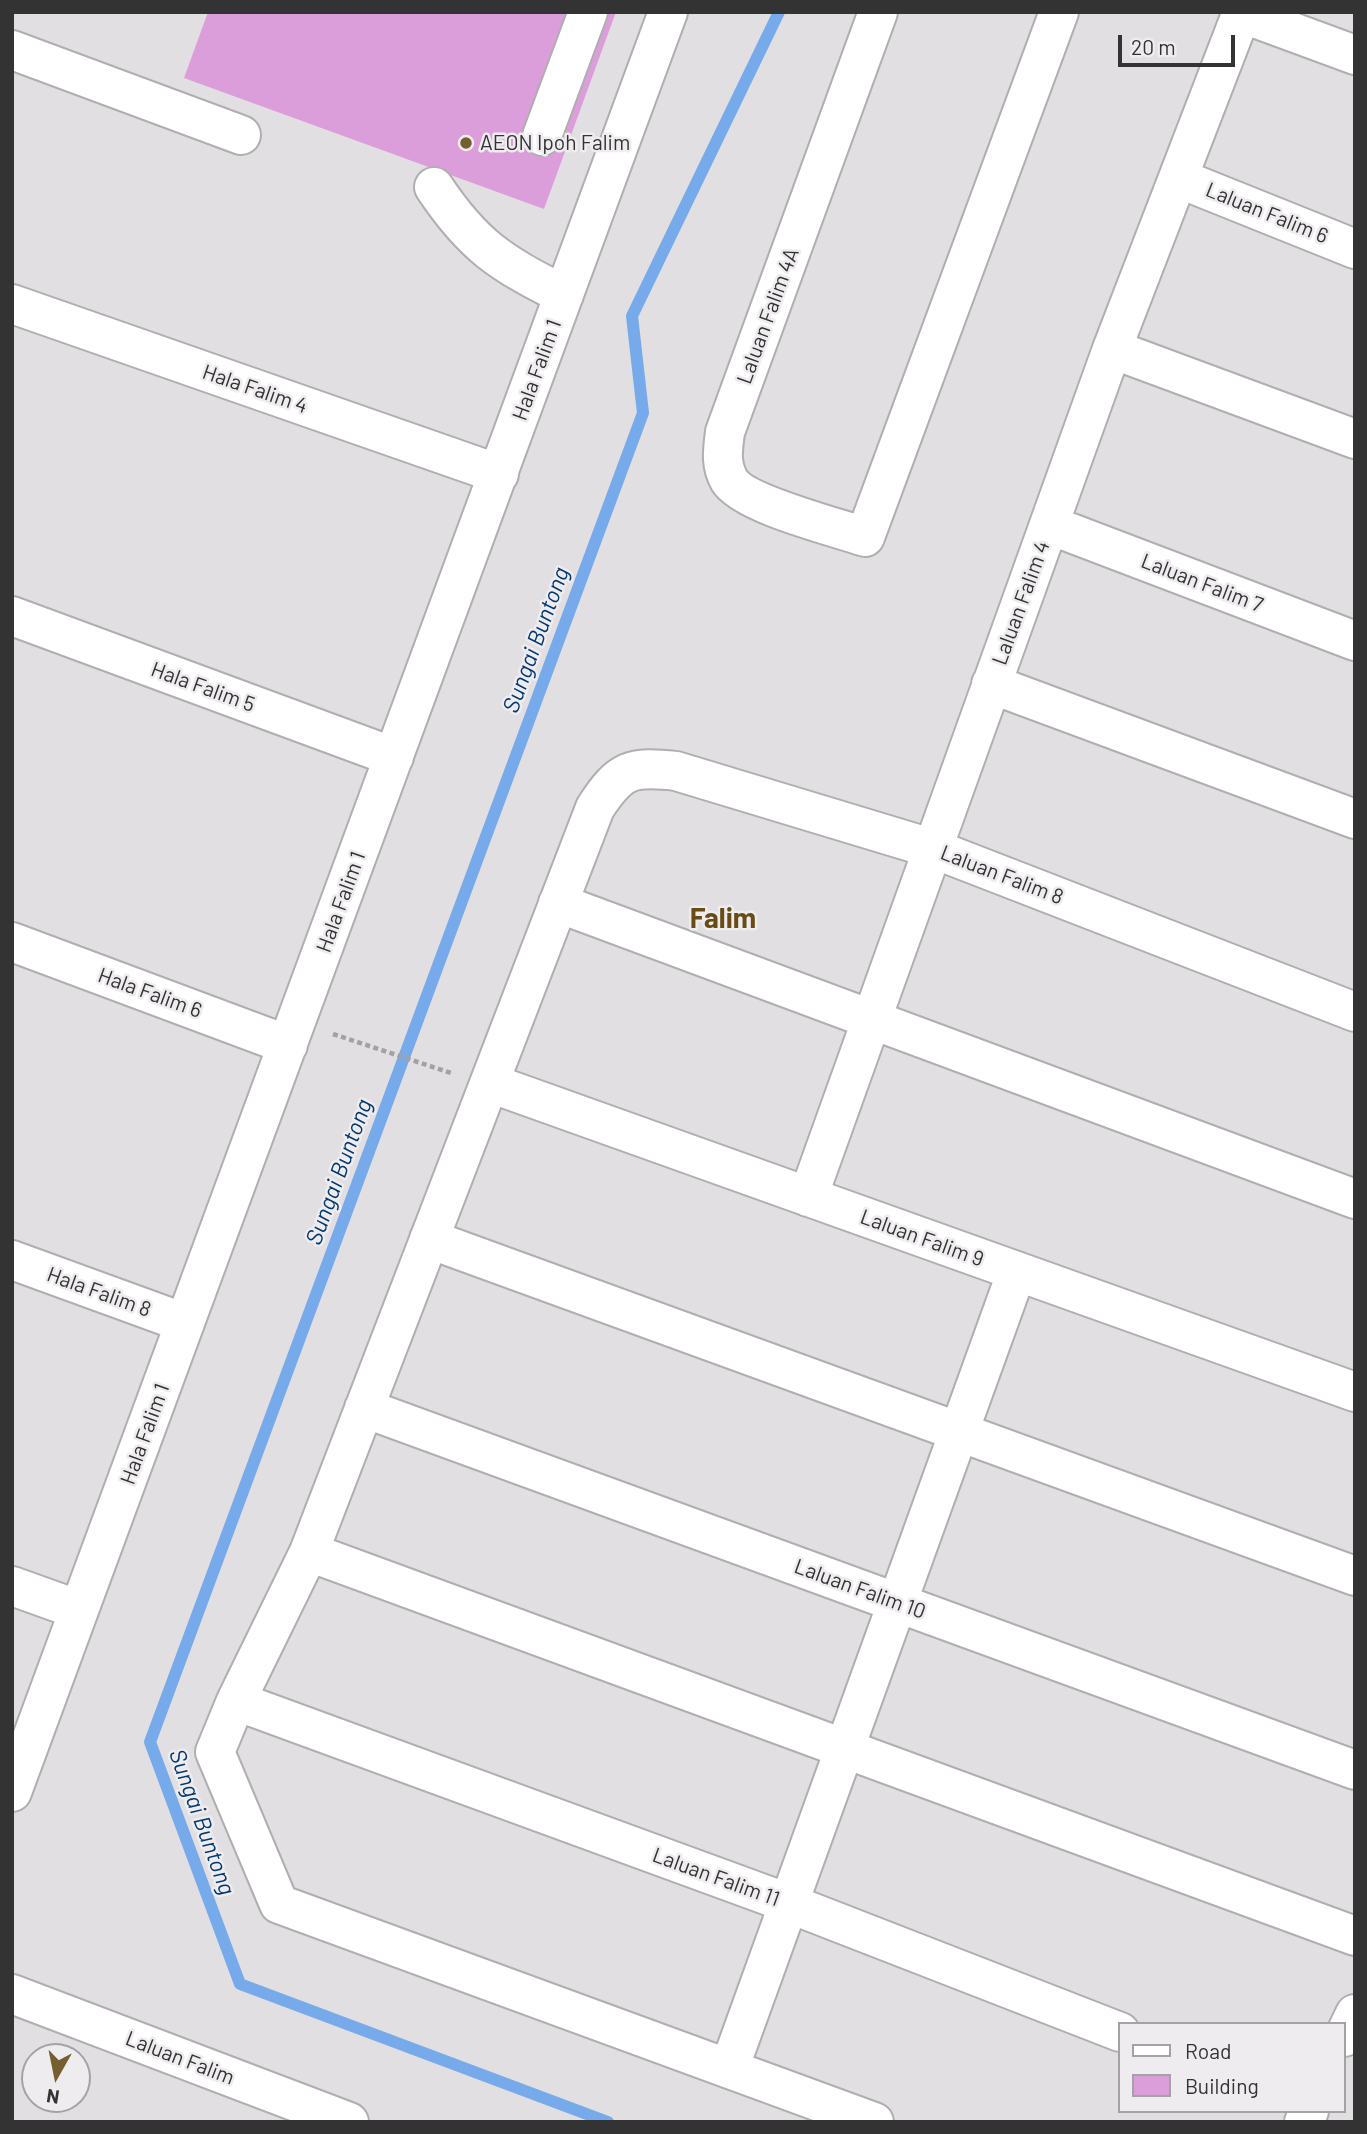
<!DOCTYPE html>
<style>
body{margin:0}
#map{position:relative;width:1367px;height:2134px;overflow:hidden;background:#e2dfe2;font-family:Barlow,sans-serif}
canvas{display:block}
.frame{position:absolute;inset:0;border:14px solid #343334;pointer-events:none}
.legend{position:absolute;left:1118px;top:2022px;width:228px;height:91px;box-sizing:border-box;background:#efecef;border:2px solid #a4a2a4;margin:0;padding:9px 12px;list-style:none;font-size:21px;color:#343334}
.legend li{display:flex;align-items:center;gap:14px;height:35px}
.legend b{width:35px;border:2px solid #a4a2a4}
.north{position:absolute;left:21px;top:2043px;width:70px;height:70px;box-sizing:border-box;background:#efecef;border:2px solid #a4a2a4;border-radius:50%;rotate:189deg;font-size:19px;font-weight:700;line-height:28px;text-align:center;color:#343334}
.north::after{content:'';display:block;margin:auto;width:24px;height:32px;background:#775e2f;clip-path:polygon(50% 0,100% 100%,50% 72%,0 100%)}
.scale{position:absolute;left:1118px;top:35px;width:117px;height:32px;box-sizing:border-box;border:4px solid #343334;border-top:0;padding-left:9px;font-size:21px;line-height:24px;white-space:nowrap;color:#343334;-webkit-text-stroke:5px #efecef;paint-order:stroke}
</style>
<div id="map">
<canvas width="1367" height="2134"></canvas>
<div class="frame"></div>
<ul class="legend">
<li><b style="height:9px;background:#fff"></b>Road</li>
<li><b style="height:19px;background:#dc9edb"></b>Building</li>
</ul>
<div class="north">N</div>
<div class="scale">20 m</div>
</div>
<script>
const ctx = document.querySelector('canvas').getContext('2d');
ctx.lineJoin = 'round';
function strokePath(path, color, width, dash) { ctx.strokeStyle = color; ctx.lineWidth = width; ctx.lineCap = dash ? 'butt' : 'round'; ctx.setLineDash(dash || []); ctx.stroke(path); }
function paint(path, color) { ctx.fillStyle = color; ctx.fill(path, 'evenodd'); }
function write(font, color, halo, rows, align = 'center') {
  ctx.font = font + ' Barlow,sans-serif'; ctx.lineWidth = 5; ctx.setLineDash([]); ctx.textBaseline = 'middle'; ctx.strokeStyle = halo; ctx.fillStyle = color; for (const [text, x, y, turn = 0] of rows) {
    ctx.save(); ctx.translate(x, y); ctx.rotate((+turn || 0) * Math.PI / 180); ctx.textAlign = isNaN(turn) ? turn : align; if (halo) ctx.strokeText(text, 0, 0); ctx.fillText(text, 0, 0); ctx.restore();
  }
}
const stream = new Path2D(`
 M608 2122 240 1984 150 1742 643 413 632 316 779 12`);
const building = new Path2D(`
 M208 12H616L544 209 184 78Z`);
const path = new Path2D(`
 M333 1034 451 1073`);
const minor = new Path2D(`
 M878 12 725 432C723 449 720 464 729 480 743 504 836 527 865 537L1059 12
 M1241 13 1355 55
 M12 50 241 135
 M542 136 588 12
 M1178 178 1355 249
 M434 187C474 247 501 263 564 295
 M12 304 499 474
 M1112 349 1355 439
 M1050 525 1355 641
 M12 616 394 757
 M991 684 1355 819
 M558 903 1355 1199
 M12 942 288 1045
 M490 1083 1355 1392
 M808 1197 1112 349 1242 12
 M429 1239 1355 1576
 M12 1260 185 1323
 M364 1408 1355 1770
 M309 1552 1355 1936
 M12 1586 79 1610
 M236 1701 215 1752 279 1904 874 2122
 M12 1792 668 12
 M12 1994 349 2122
 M1120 2032 788 1903 236 1701 309 1552 595 808C620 769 631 766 676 771L934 849 1355 1012
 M1344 2037 1355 2014
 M729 2069 1017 1271
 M1304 2122 1309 2111`);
const markers = [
 [466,143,7,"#775e2f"]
];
const poiNames = [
 ["AEON Ipoh Falim",480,143]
];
const streetNames = [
 ["Laluan Falim 6",1267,213,22],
 ["Laluan Falim 4A",768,316,-70],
 ["Hala Falim 1",537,370,-70],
 ["Hala Falim 4",255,389,19],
 ["Laluan Falim 7",1202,583,21],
 ["Laluan Falim 4",1021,603,-70],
 ["Hala Falim 5",203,687,20],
 ["Laluan Falim 8",1002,875,21],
 ["Hala Falim 1",341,902,-70],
 ["Hala Falim 6",150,993,20],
 ["Laluan Falim 9",922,1238,20],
 ["Hala Falim 8",99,1292,20],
 ["Hala Falim 1",145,1434,-70],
 ["Laluan Falim 10",860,1589,20],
 ["Laluan Falim 11",716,1877,20],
 ["Laluan Falim",180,2058,21]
];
const waterNames = [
 ["Sungai Buntong",536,640,-70],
 ["Sungai Buntong",339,1172,-70],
 ["Sungai Buntong",202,1822,70]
];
const districtNames = [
 ["Falim",723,919]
];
strokePath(stream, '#77aaea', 12);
paint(building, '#dc9edb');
strokePath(minor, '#b1aeb1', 42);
strokePath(path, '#a3a1a3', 4.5, [5, 3.5]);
strokePath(minor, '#fff', 38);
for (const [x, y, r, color] of markers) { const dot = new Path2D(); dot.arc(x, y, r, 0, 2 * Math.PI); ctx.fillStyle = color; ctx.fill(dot); strokePath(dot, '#efecef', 2.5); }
write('21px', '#343334', '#efecef', poiNames, 'left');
write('21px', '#343334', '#efecef', streetNames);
write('italic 23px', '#003870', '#efecef', waterNames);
write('bold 28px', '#674c13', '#efecef', districtNames);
</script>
